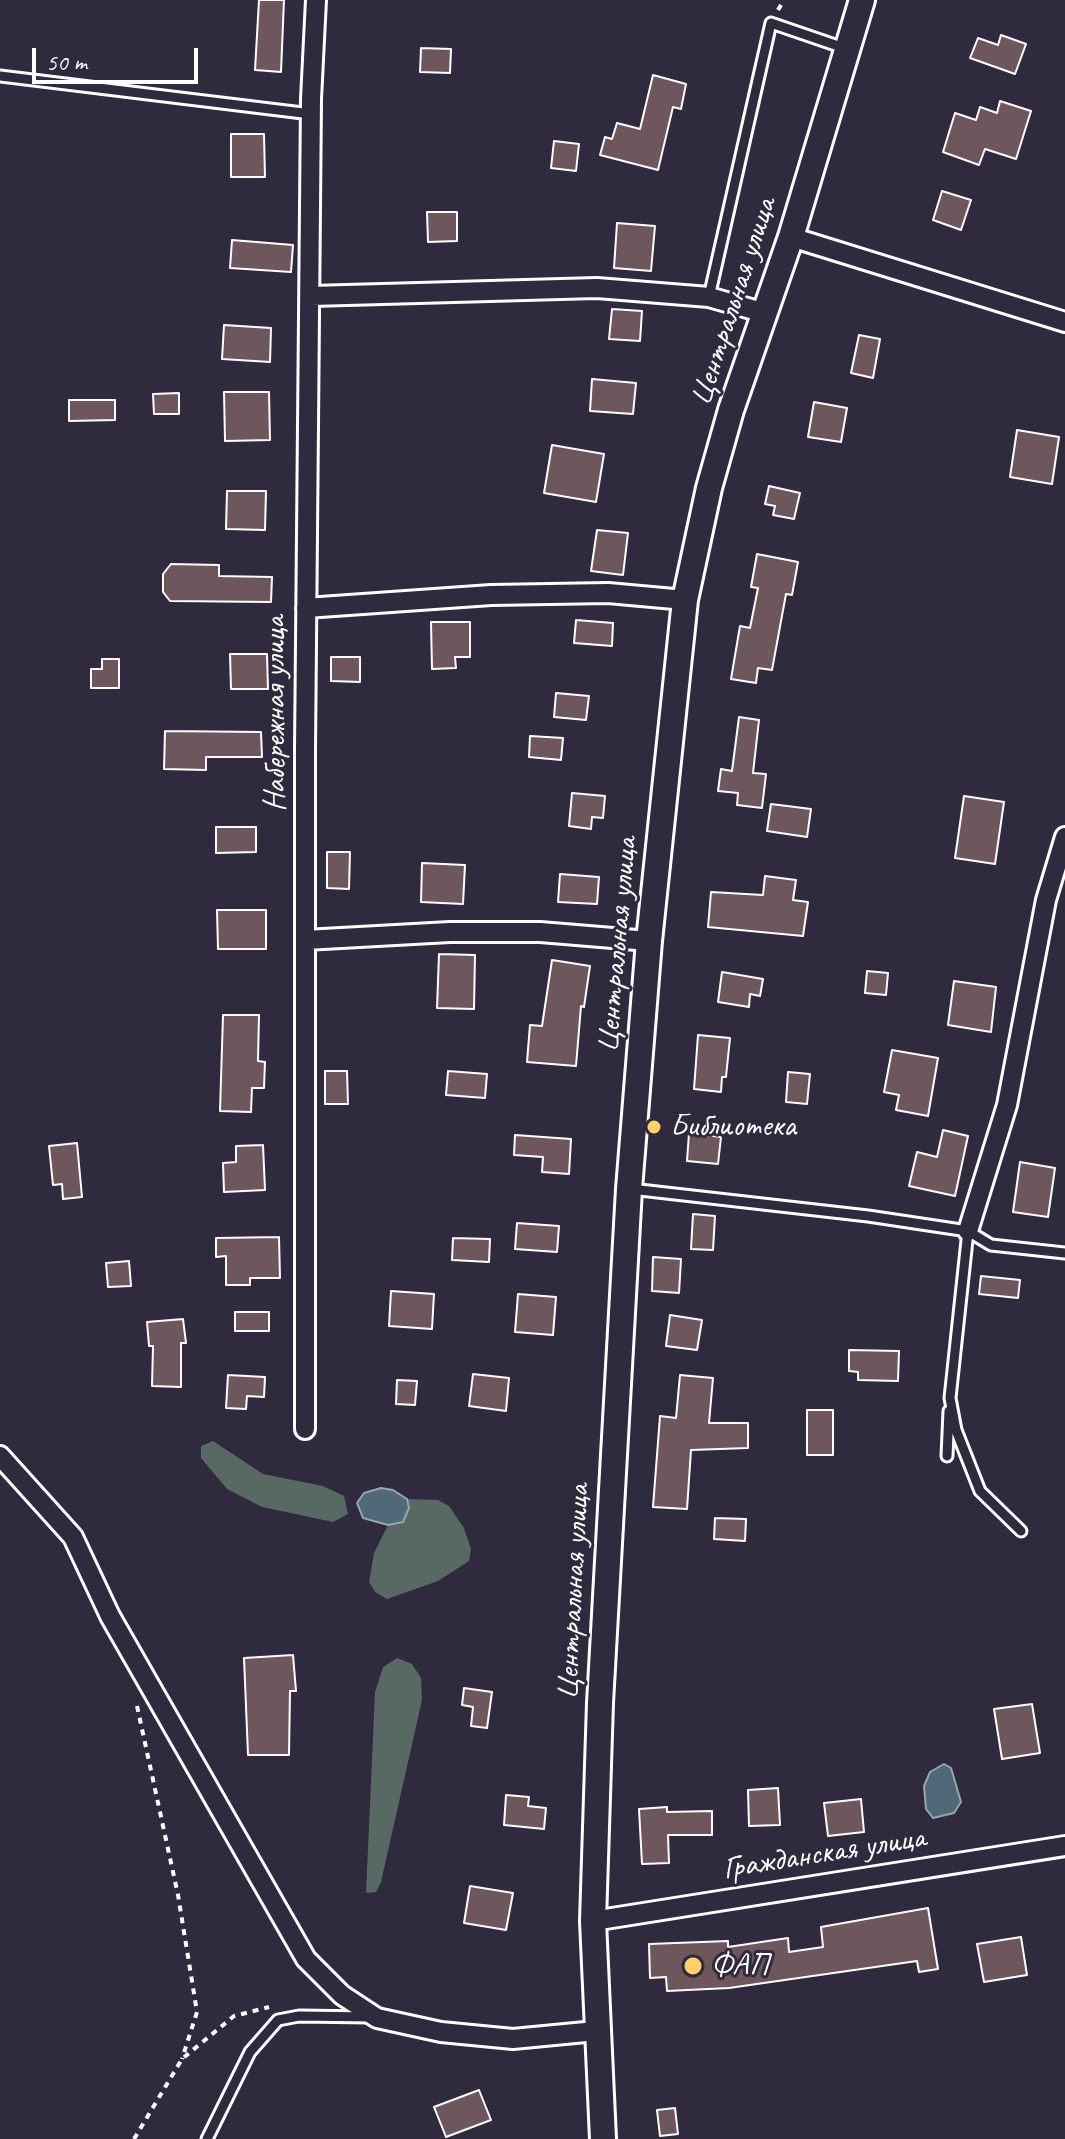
<!DOCTYPE html>
<html>
<head>
<meta charset="utf-8">
<style>
	body { margin:0 }
	#map { position:relative; width:1065px; height:2139px; overflow:hidden; background:#2f2a3d; font-family:Caveat,sans-serif }
	canvas { display:block }
	.scale { position:absolute; left:32px; top:48px; width:166px; height:36px; box-sizing:border-box; border:4px solid #fff; border-top:0; padding-left:10px; font-size:24px; line-height:28px; white-space:nowrap; color:#fff; -webkit-text-stroke:6px #2f2a3d; paint-order:stroke }
</style>
</head>
<body>
<div id="map">
<canvas width="1065" height="2139"></canvas>
<div class="scale">50 m</div>
</div>
<script>
const c = document.querySelector('canvas').getContext('2d');
c.lineJoin = 'round';
function fillPath(path, color) {
  c.fillStyle = color;
  c.fill(path, 'evenodd');
}
function toPath(rows) {
  const path = new Path2D();
  for (const r of rows) {
    path.moveTo(r[0], r[1]);
    for (let i = 2; i < r.length; i += 2) path.lineTo(r[i], r[i + 1]);
  }
  return path;
}
function trace(path, color, width, dash) {
  c.strokeStyle = color;
  c.lineWidth = width;
  c.lineCap = dash ? 'butt' : 'round';
  c.setLineDash(dash || []);
  c.stroke(path);
}
function label(font, color, halo, rows, align = 'center') {
  c.font = font + ' Caveat,sans-serif';
  c.lineWidth = 6;
  c.setLineDash([]);
  c.textBaseline = 'middle';
  c.strokeStyle = halo;
  c.fillStyle = color;
  for (const [text, x, y, turn = 0] of rows) {
    c.save();
    c.translate(x, y);
    c.rotate((+turn || 0) * Math.PI / 180);
    c.textAlign = isNaN(turn) ? turn : align;
    if (halo) c.strokeText(text, 0, 0);
    c.fillText(text, 0, 0);
    c.restore();
  }
}
fillPath(toPath([
	[213,1441,263,1474,323,1486,344,1496,348,1514,333,1522,262,1507,227,1489,201,1458,201,1446],
	[407,1499,438,1500,449,1506,464,1528,471,1549,469,1561,438,1581,387,1599,375,1592,369,1582,374,1553,388,1525,403,1522,409,1508],
	[397,1658,412,1664,421,1678,422,1700,381,1882,376,1892,366,1893,375,1692,383,1667]
]), '#576962');
const water = toPath([
	[381,1488,393,1490,407,1499,409,1508,403,1522,388,1525,363,1518,357,1503,364,1493,381,1488],
	[944,1764,951,1768,961,1802,954,1813,933,1818,926,1809,924,1786,930,1772,944,1764]
]);
fillPath(water, '#506978');
trace(water, '#96a5ae', 2);
const building = toPath([
	[259,0,284,0,281,72,255,70,259,0],
	[1001,35,1026,44,1015,74,970,58,978,38,998,45,1001,35],
	[421,48,451,49,450,73,420,72,421,48],
	[653,75,686,84,681,109,673,107,658,170,600,155,605,137,612,139,617,123,640,129,653,75],
	[1000,101,1031,111,1016,159,985,149,979,165,943,152,955,113,976,120,980,107,997,113,1000,101],
	[231,134,264,134,265,177,231,177,231,134],
	[554,141,579,144,576,171,551,168,554,141],
	[942,191,971,200,961,230,933,220,942,191],
	[427,212,457,212,457,241,428,242,427,212],
	[617,223,655,226,651,271,614,268,617,223],
	[232,240,293,245,291,272,230,268,232,240],
	[612,309,642,311,640,341,609,339,612,309],
	[224,325,271,328,270,362,222,359,224,325],
	[859,335,880,339,873,378,851,373,859,335],
	[592,379,636,383,633,414,590,411,592,379],
	[224,392,269,392,270,440,225,441,224,392],
	[179,393,179,414,154,414,153,394,179,393],
	[69,400,115,400,115,420,69,421,69,400],
	[814,402,847,408,841,442,808,437,814,402],
	[1017,430,1059,437,1052,484,1010,477,1017,430],
	[552,445,604,454,596,502,544,493,552,445],
	[769,486,800,493,794,519,773,515,775,506,765,504,769,486],
	[227,491,266,491,265,530,226,529,227,491],
	[597,530,628,533,623,575,591,571,597,530],
	[757,554,798,562,792,595,786,594,772,670,758,668,756,683,731,679,740,626,750,628,758,588,751,587,757,554],
	[171,564,219,565,219,576,272,577,271,602,170,601,163,592,163,574,171,564],
	[576,620,613,623,612,646,574,643,576,620],
	[431,622,470,622,470,657,455,657,456,668,432,669,431,622],
	[230,654,267,654,268,689,231,689,230,654],
	[331,657,360,657,360,682,331,681,331,657],
	[102,659,119,659,119,688,91,688,91,669,102,669,102,659],
	[556,693,589,696,586,720,554,717,556,693],
	[739,717,759,720,753,773,766,774,762,808,737,805,738,793,718,791,721,769,732,771,739,717],
	[165,731,261,732,262,757,206,757,206,770,164,769,165,731],
	[530,736,563,738,561,760,529,757,530,736],
	[572,793,605,796,603,818,592,817,591,829,569,826,572,793],
	[964,796,1004,802,995,864,955,858,964,796],
	[771,804,811,809,807,837,767,831,771,804],
	[216,827,256,827,256,852,216,853,216,827],
	[327,852,350,852,349,889,327,888,327,852],
	[422,863,465,865,463,904,421,902,422,863],
	[560,874,599,877,597,904,558,902,560,874],
	[765,876,796,880,793,900,808,902,803,936,708,927,711,892,763,895,765,876],
	[217,910,266,910,266,949,218,949,217,910],
	[439,954,475,955,474,1009,437,1008,439,954],
	[552,960,590,966,584,1007,581,1006,576,1066,527,1062,530,1025,542,1026,552,960],
	[867,971,888,973,886,995,865,993,867,971],
	[722,972,763,979,760,996,750,994,749,1007,718,1002,722,972],
	[954,981,996,987,991,1032,948,1025,954,981],
	[223,1015,259,1015,258,1061,265,1062,264,1088,252,1088,251,1112,220,1111,223,1015],
	[698,1035,730,1038,726,1077,722,1077,721,1092,694,1089,698,1035],
	[892,1050,938,1058,928,1116,896,1110,899,1095,884,1092,892,1050],
	[325,1071,347,1071,348,1104,325,1104,325,1071],
	[448,1071,487,1074,485,1098,446,1095,448,1071],
	[788,1072,810,1074,807,1104,786,1102,788,1072],
	[943,1130,968,1136,955,1196,909,1186,917,1152,937,1157,943,1130],
	[689,1133,721,1137,718,1164,687,1161,689,1133],
	[515,1135,571,1139,569,1174,542,1172,543,1157,514,1155,515,1135],
	[77,1143,82,1197,63,1199,62,1184,53,1185,49,1146,77,1143],
	[263,1145,265,1190,224,1192,223,1163,236,1162,236,1146,263,1145],
	[1020,1162,1055,1168,1048,1217,1013,1212,1020,1162],
	[693,1214,715,1216,713,1250,691,1249,693,1214],
	[517,1223,559,1226,557,1252,515,1249,517,1223],
	[279,1237,280,1278,250,1278,250,1285,226,1285,226,1256,216,1257,216,1238,279,1237],
	[453,1238,490,1239,489,1262,452,1260,453,1238],
	[653,1257,681,1259,679,1293,652,1291,653,1257],
	[129,1261,131,1286,108,1287,106,1263,129,1261],
	[981,1276,1020,1280,1018,1298,979,1294,981,1276],
	[391,1291,434,1294,432,1329,389,1326,391,1291],
	[518,1294,556,1297,553,1335,515,1332,518,1294],
	[235,1312,269,1312,269,1331,235,1331,235,1312],
	[670,1315,702,1320,697,1350,666,1346,670,1315],
	[183,1319,186,1343,181,1343,181,1387,152,1386,153,1346,149,1346,147,1322,183,1319],
	[849,1350,899,1351,898,1381,858,1380,858,1372,849,1371,849,1350],
	[473,1374,509,1378,506,1411,469,1406,473,1374],
	[228,1375,265,1377,264,1397,247,1396,246,1409,226,1408,228,1375],
	[680,1375,713,1378,709,1423,748,1423,748,1448,691,1450,687,1509,653,1507,660,1416,676,1418,680,1375],
	[397,1380,417,1381,415,1405,396,1404,397,1380],
	[807,1410,833,1410,833,1455,807,1455,807,1410],
	[715,1518,746,1519,745,1541,714,1539,715,1518],
	[293,1655,296,1691,290,1691,289,1755,248,1755,244,1658,293,1655],
	[464,1688,492,1692,487,1728,471,1726,473,1707,462,1705,464,1688],
	[1032,1704,1040,1753,1002,1759,994,1709,1032,1704],
	[778,1788,780,1825,749,1826,748,1790,778,1788],
	[506,1795,529,1797,528,1806,546,1808,544,1829,504,1825,506,1795],
	[861,1799,864,1832,828,1836,824,1803,861,1799],
	[667,1807,667,1812,712,1811,712,1835,668,1835,669,1863,642,1864,639,1809,667,1807],
	[470,1886,513,1893,506,1930,464,1923,470,1886],
	[928,1908,938,1969,919,1972,917,1961,729,1988,667,1991,666,1977,650,1978,649,1944,728,1941,728,1947,788,1938,789,1952,823,1947,821,1927,928,1908],
	[1021,1937,1027,1975,984,1982,977,1944,1021,1937],
	[479,2090,491,2120,446,2137,434,2107,479,2090],
	[675,2108,678,2134,660,2136,657,2110,675,2108]
]);
fillPath(building, '#6d575c');
trace(building, '#fff', 2);
const service = toPath([
	[0,76,311,114],
	[709,297,771,23,847,49],
	[631,1189,868,1216,968,1231,991,1245,1065,1253],
	[968,1231,950,1398,956,1430,980,1491,1021,1531],
	[947,1456,949,1411],
	[207,2139,250,2052,278,2020,299,2016,370,2017]
]);
const minor = toPath([
	[791,237,1065,322],
	[311,296,597,288,709,297,765,313],
	[306,608,491,595,608,593,685,600],
	[305,940,450,932,540,932,649,941],
	[968,1231,1007,1105,1046,900,1065,837],
	[305,1429,305,749,311,99,316,0],
	[0,1456,73,1537,110,1616,306,1959,342,1995,377,2018,441,2032,513,2039,596,2031],
	[593,1921,1065,1846]
]);
const secondary = toPath([
	[603,2139,593,1921,600,1703,629,1189,649,941,685,600,709,488,731,410,791,237,862,0]
]);
trace(service, '#fff', 15);
trace(minor, '#fff', 24);
trace(secondary, '#fff', 30);
trace(toPath([
	[778,10,784,0],
	[137,1706,178,1895,197,2012,182,2059],
	[134,2139,182,2059,234,2016,269,2007]
]), '#fff', 4, [6, 6]);
trace(service, '#2f2a3d', 9);
trace(minor, '#2f2a3d', 18);
trace(secondary, '#2f2a3d', 24);
for (const [x, y, r, color] of [
	[654,1127,8,"#ffd166"],
	[693,1966,10,"#ffd166"]
]) {
  const dot = new Path2D();
  dot.arc(x, y, r, 0, 2 * Math.PI);
  c.fillStyle = color;
  c.fill(dot);
  trace(dot, '#2f2a3d', 3);
}
label('32px', '#fff', '#2f2a3d', [
	["Центральная улица",734,302,-72],
	["Набережная улица",276,714,-90],
	["Центральная улица",618,945,-85],
	["Центральная улица",574,1592,-87],
	["Гражданская улица",824,1854,-9]
]);
label('32px', '#fff', '#2f2a3d', [
	["Библиотека",670,1127],
	["ФАП",711,1966]
], 'left');
</script>
</body>
</html>
